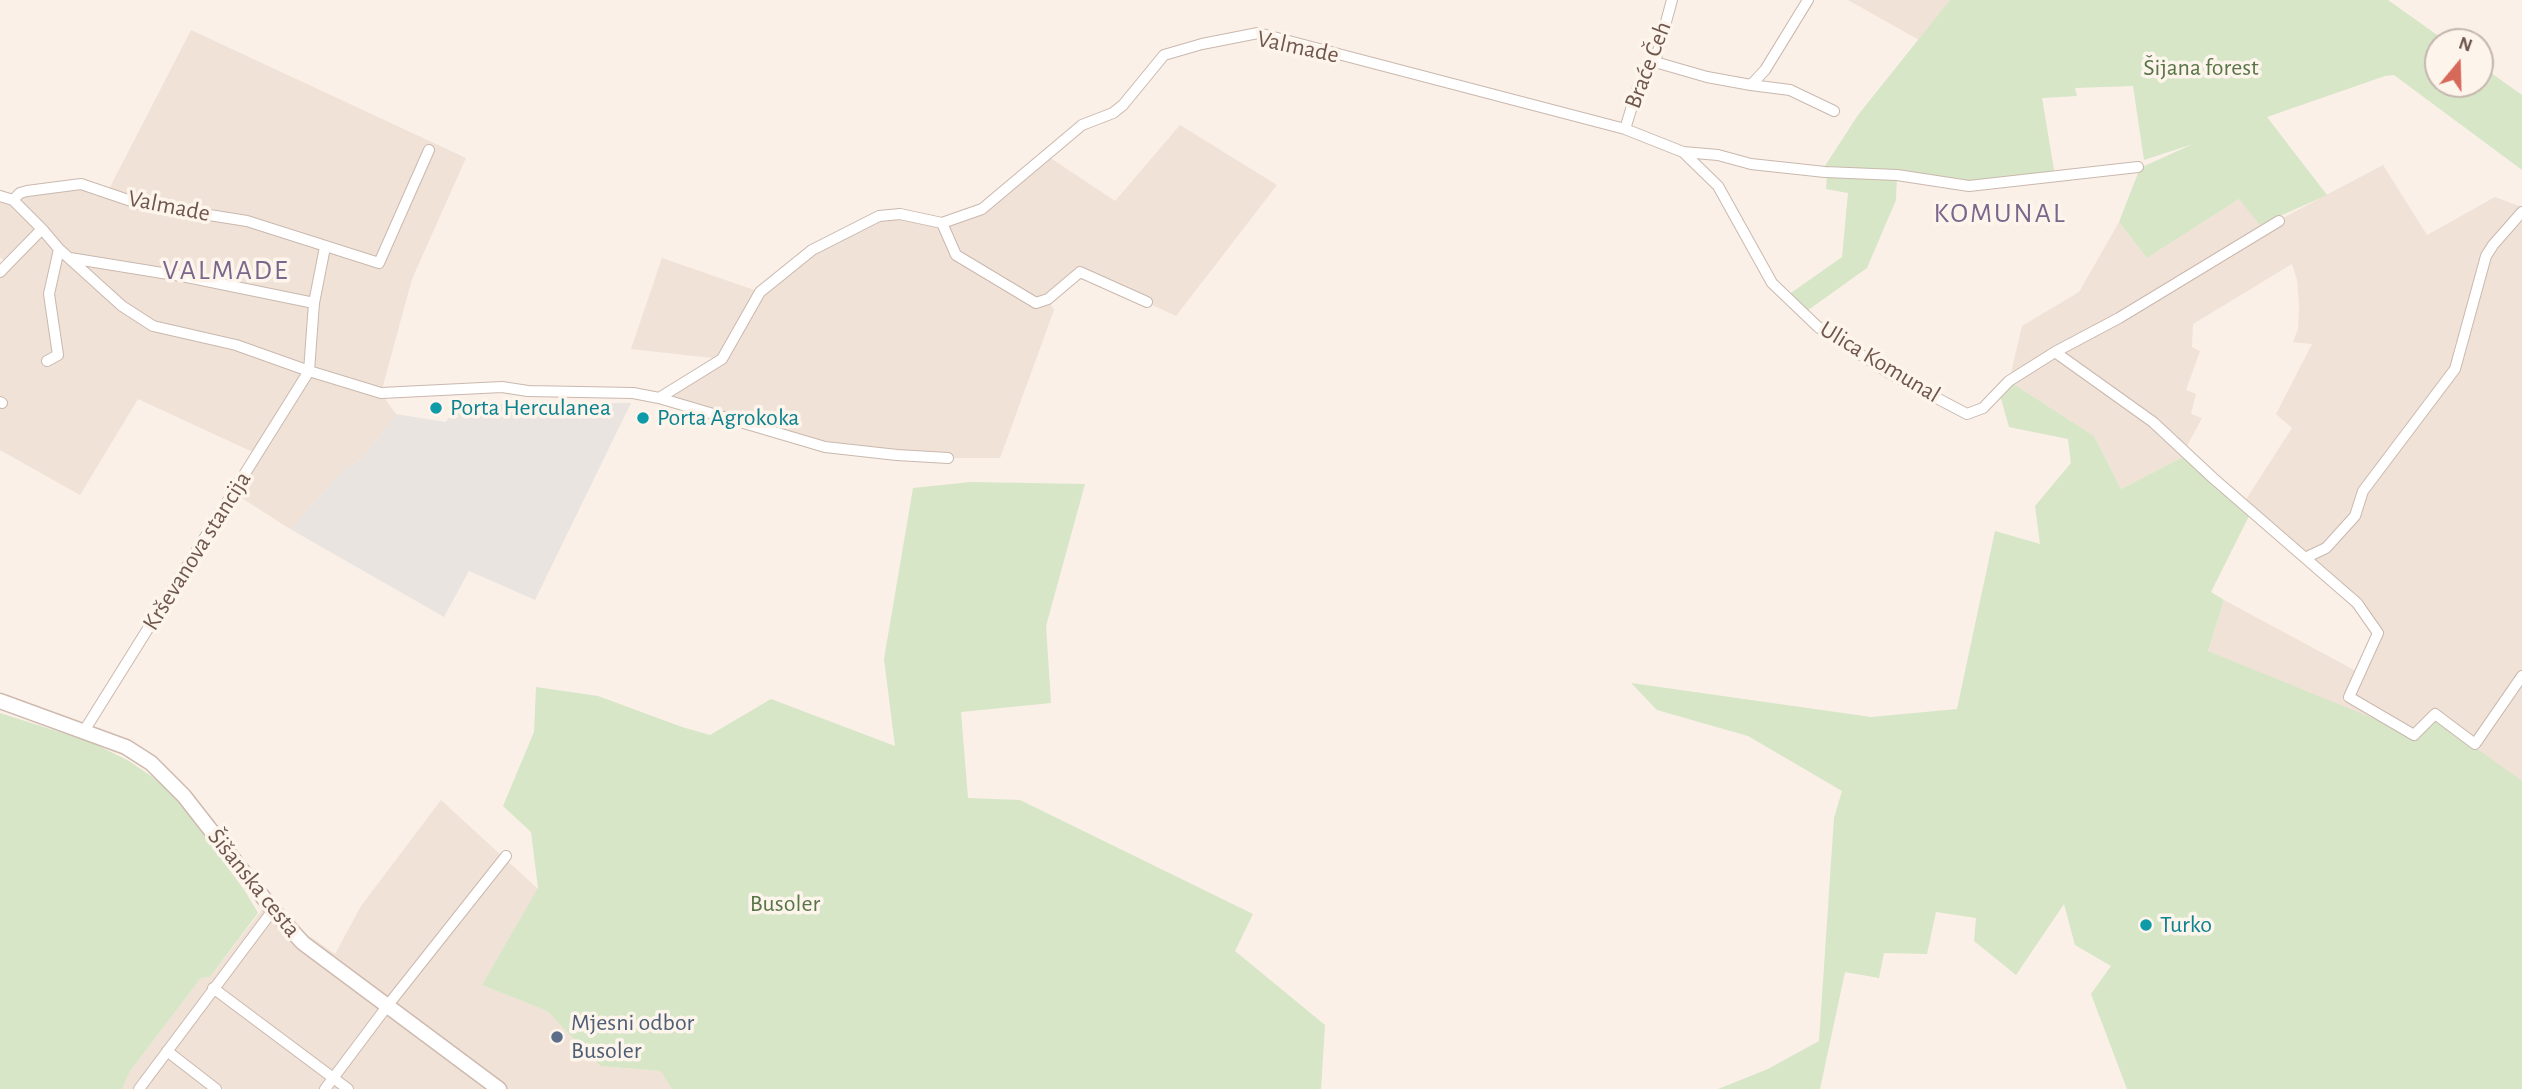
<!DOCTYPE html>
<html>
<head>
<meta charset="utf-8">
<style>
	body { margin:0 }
	#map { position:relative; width:2522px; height:1089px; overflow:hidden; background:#faf0e7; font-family:"Alegreya Sans",sans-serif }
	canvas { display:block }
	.north { position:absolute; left:2424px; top:28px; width:70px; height:70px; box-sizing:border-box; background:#fdf5ec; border:2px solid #c5b6ad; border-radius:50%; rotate:19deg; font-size:19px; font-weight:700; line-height:28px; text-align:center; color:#70574e }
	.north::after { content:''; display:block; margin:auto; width:24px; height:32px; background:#d6695a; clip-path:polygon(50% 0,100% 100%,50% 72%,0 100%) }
</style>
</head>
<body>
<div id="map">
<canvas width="2522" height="1089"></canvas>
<div class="north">N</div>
</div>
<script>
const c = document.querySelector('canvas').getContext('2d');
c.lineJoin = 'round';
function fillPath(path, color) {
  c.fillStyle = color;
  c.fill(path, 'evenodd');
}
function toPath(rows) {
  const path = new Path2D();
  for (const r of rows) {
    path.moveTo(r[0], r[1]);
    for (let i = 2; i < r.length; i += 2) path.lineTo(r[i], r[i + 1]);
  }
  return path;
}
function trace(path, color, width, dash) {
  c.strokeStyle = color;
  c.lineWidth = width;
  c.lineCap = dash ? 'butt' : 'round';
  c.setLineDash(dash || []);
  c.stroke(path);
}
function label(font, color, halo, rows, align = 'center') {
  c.font = font + ' "Alegreya Sans",sans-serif';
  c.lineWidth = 7;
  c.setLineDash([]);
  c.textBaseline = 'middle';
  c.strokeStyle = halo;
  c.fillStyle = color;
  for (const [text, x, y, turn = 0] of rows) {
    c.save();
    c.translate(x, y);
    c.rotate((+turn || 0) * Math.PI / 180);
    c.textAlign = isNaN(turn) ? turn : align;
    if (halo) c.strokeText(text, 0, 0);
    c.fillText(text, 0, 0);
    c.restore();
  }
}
fillPath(toPath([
	[1848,0,1950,0,1919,40],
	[191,30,466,158,412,279,381,393,396,414,363,457,343,470,290,529,234,493,257,454,138,399,80,495,0,450,0,274,8,264,0,257,0,196,81,184,107,193],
	[1180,125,1277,185,1176,316,1081,272,1048,300,1054,310,1000,458,952,458,825,447,659,398,721,359,631,349,662,258,760,292,812,250,879,216,942,223,982,209,1046,155,1115,201],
	[2383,165,2427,235,2495,197,2522,207,2522,782,2208,651,2224,600,2356,671,2373,633,2360,615,2323,578,2243,504,2292,428,2276,414,2312,344,2293,342,2298,329,2299,306,2297,280,2292,264,2193,324,2192,347,2200,351,2186,390,2196,394,2191,414,2202,418,2187,446,2189,454,2121,489,2094,436,2009,381,2022,326,2079,292,2119,222,2147,258,2239,199,2261,225,2279,220],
	[441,800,538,889,482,985,547,1011,600,1066,662,1071,672,1089,122,1089,130,1071,201,978,210,977,271,898,305,933,335,954,361,906]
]), '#f0e2d6');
fillPath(toPath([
	[631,403,535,600,469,571,444,617,290,529,343,470,363,457,396,414,446,422,457,404]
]), '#eae4e0');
fillPath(toPath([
	[1950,0,2388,0,2447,42,2438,42,2438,84,2480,84,2480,65,2522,95,2522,170,2394,75,2385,76,2267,117,2327,195,2260,225,2239,199,2147,258,2119,222,2140,168,2193,144,2144,160,2133,86,2075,88,2077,96,2042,98,2055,176,1969,186,1897,175,1896,200,1867,268,1804,313,1788,295,1842,257,1848,193,1826,189,1827,177,1823,169,1858,115],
	[2009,381,2094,436,2121,489,2189,454,2251,512,2211,592,2224,600,2208,651,2414,735,2437,720,2522,781,2522,1089,2127,1089,2091,994,2111,966,2075,945,2064,904,2016,975,1974,941,1976,918,1936,912,1927,954,1884,953,1879,978,1845,972,1820,1089,1718,1089,1768,1069,1819,1041,1834,818,1842,791,1748,736,1657,710,1631,683,1871,717,1957,709,1995,531,2040,544,2035,506,2071,463,2068,439,2009,427,2000,395],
	[971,482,1085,484,1046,626,1051,703,961,712,968,798,1020,800,1253,914,1235,951,1325,1025,1321,1089,672,1089,661,1071,600,1066,547,1011,482,985,538,888,531,832,503,806,534,732,536,687,598,696,682,727,710,735,771,699,895,746,884,659,913,488],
	[0,713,91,742,129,761,170,789,245,891,258,913,210,977,201,978,130,1071,122,1089,0,1089]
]), '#d6e6c7');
const street = toPath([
	[1655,62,1707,77,1751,85,1765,70,1808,0],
	[1751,85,1790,90,1834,111],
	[1625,129,1637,90,1655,62,1672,0],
	[1683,152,1718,155,1751,164,1825,172,1897,175,1969,186,2138,167],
	[0,196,13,200,42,229,59,249,122,306,153,326,236,345,309,371,381,393,502,387,528,391,633,393,659,398,722,359,760,292,812,250,879,216,900,214,942,223,982,209,1082,125,1113,113,1123,105,1164,55,1202,44,1258,33,1625,129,1683,152,1718,186,1772,283,1818,327,1889,373,1967,414,1983,408,2009,381,2055,352,2153,422,2213,478,2357,603,2378,633,2349,697,2414,735,2435,714,2475,744,2522,676],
	[13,200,20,193,27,191,81,184,140,204,247,221,379,263,429,150],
	[942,223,956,255,1036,303,1048,299,1080,272,1147,302],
	[70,258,187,277,314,303],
	[0,272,42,229],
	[2055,352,2119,318,2279,221],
	[47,361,58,355,49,294,59,249],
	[659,398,825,447,897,455,948,458],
	[0,402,2,403],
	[2307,557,2326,548,2355,516,2363,491,2455,369,2486,256,2493,245,2522,212],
	[84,731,309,371,314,303,325,247],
	[213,988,348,1089],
	[167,1051,216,1089],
	[139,1089,273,910],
	[325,1089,388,1005,506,856]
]);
const secondary = toPath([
	[0,701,126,747,151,763,184,796,273,910,303,943,499,1089]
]);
trace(street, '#cab8ae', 12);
trace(secondary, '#cfbaaf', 17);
trace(street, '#fff', 10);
trace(secondary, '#fff', 14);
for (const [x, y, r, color] of [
	[436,408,7,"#0f9aa8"],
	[643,418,7,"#0f9aa8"],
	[2146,925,7,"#0f9aa8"],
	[557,1037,7,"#5c6f8a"]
]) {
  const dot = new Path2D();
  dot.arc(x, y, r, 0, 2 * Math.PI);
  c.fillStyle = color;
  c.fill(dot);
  trace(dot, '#fdf5ec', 2.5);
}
label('24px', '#70574e', '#fdf5ec', [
	["Valmade",1298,47,12],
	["Braće Čeh",1648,65,-69],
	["Valmade",169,206,11],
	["Ulica Komunal",1880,362,31],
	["Krševanova stancija",197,551,-58],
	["Šišanska cesta",254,883,51]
]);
label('24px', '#597548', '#fdf5ec', [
	["Šijana forest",2201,68],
	["Busoler",785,904]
]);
label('24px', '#0d838f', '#fdf5ec', [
	["Porta Herculanea",450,408],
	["Porta Agrokoka",657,418],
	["Turko",2160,925]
], 'left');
label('24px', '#4e5e75', '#fdf5ec', [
	["Mjesni odbor",571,1023],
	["Busoler",571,1051]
], 'left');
c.letterSpacing = '2px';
label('28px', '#7b668c', '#fdf5ec', [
	["KOMUNAL",2000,214],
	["VALMADE",226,271]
]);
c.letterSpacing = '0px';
</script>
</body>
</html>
